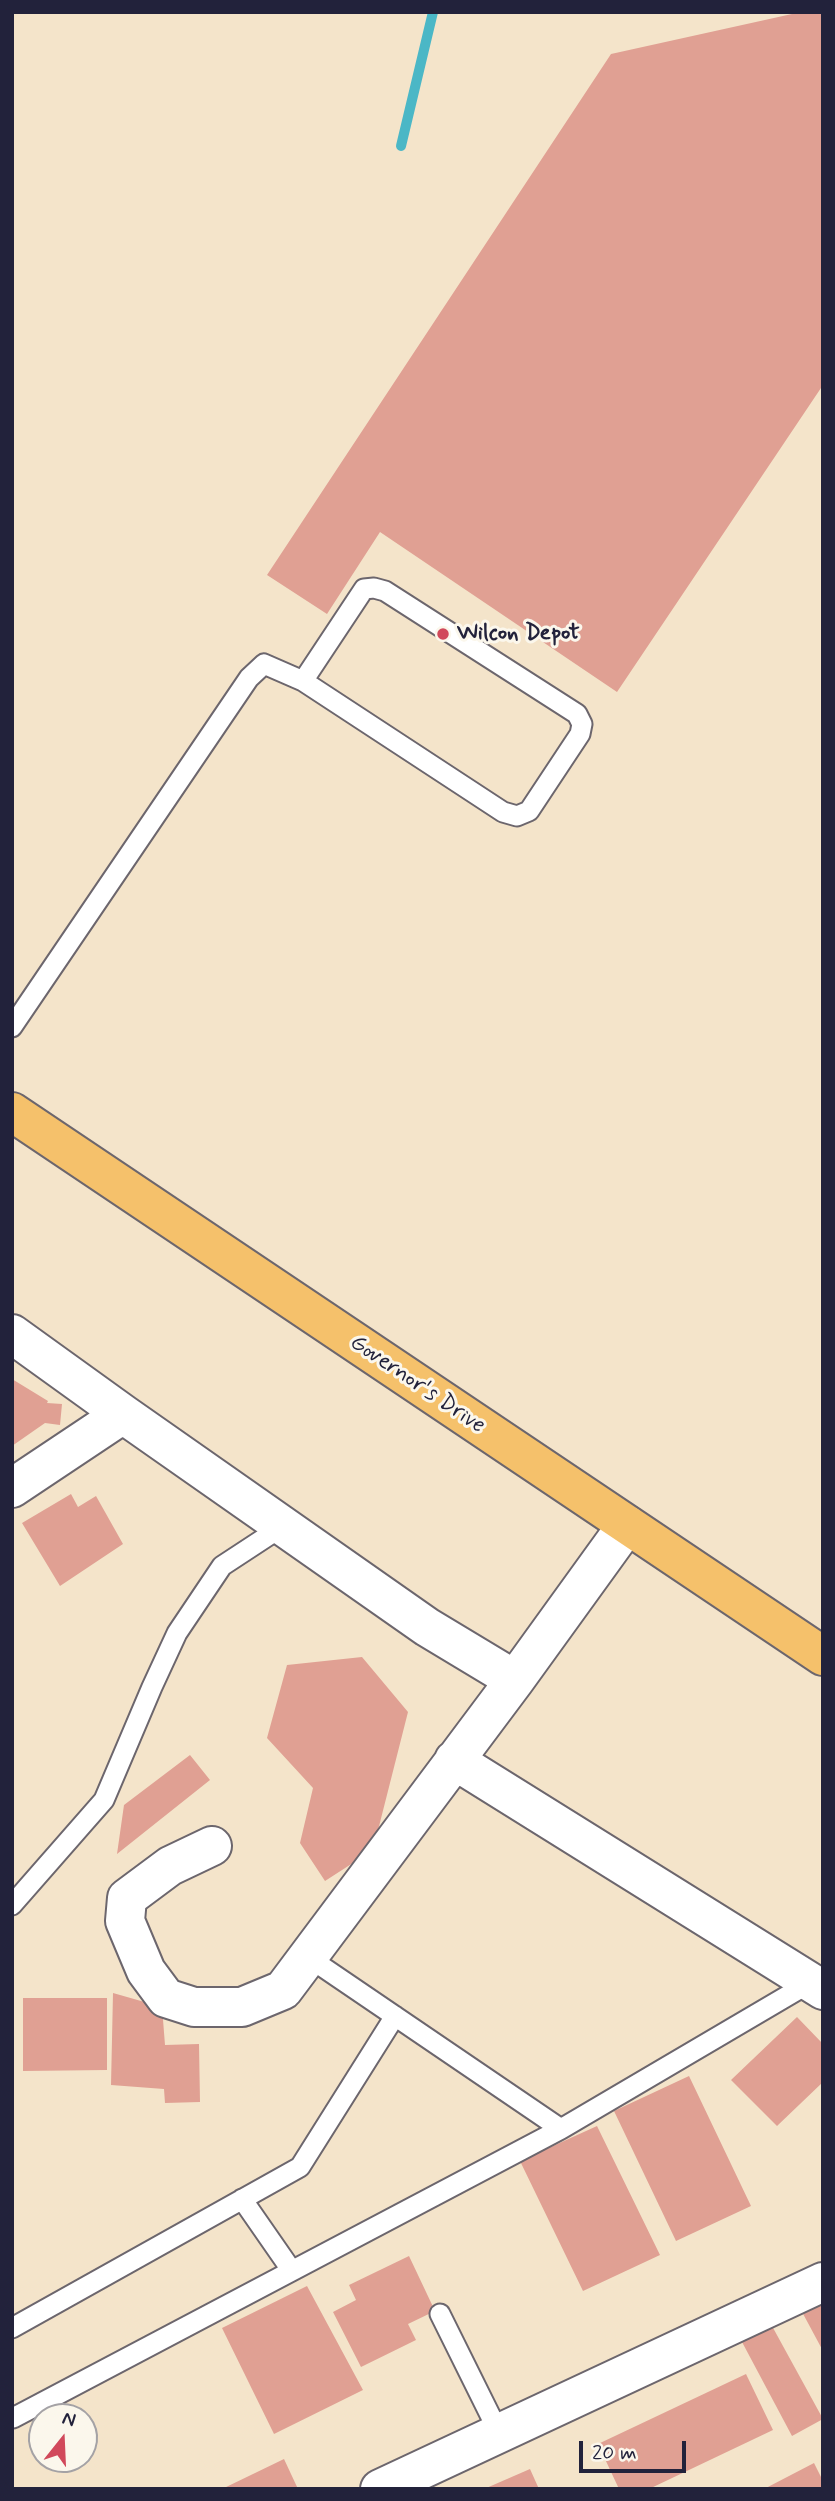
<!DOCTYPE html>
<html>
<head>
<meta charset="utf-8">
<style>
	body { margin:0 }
	#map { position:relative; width:835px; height:2501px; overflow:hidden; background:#f4e4ca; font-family:Mynerve,sans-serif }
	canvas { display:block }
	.frame { position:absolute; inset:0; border:14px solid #22223b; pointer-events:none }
	.north { position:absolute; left:28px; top:2403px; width:70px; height:70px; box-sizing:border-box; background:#fbf7ec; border:2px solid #a4a2a5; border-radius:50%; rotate:18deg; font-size:19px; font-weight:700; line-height:28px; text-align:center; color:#22223b }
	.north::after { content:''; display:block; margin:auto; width:24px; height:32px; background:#d1495b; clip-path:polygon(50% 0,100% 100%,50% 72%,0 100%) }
	.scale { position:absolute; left:579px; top:2441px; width:107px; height:32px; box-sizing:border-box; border:4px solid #22223b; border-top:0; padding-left:9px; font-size:21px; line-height:24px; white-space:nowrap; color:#22223b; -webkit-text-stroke:5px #fbf7ec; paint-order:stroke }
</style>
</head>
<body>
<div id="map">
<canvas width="835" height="2501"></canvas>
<div class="frame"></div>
<div class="north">N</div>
<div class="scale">20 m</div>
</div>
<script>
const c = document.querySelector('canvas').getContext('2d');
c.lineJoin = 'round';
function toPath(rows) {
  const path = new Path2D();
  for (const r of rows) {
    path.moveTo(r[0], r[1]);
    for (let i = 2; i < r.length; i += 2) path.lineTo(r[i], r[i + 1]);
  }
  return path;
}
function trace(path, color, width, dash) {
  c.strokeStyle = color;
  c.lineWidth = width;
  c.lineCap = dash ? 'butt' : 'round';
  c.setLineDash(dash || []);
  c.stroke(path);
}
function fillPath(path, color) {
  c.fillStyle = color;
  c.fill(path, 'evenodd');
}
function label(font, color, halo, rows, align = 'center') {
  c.font = font + ' Mynerve,sans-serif';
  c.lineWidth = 6;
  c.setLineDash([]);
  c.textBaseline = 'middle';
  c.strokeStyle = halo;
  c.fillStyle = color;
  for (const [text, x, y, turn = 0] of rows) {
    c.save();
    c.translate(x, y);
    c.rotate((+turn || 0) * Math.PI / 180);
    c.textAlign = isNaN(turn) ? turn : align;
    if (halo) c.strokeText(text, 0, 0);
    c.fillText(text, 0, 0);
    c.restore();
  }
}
trace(toPath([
	[401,146,433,12]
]), '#4bb7c6', 10);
fillPath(toPath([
	[801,12,823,12,823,385,617,692,380,532,327,614,267,575,611,54],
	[12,1379,48,1401,47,1403,62,1404,60,1425,45,1423,12,1446],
	[71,1494,78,1507,96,1496,123,1544,60,1586,22,1523],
	[362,1657,408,1712,373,1850,325,1881,300,1843,313,1788,267,1738,287,1665],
	[190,1755,210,1780,117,1854,124,1805],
	[113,1993,162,2007,165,2045,199,2044,200,2102,165,2103,164,2089,111,2085],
	[23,1998,107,1998,107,2070,23,2071],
	[797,2017,823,2044,823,2082,777,2126,731,2080],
	[689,2076,751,2206,676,2241,614,2111],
	[597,2126,660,2255,583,2291,520,2161],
	[409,2256,435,2311,408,2324,416,2340,361,2367,333,2312,356,2300,349,2285],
	[307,2286,363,2390,274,2434,222,2328],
	[823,2300,823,2351,801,2310],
	[772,2326,823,2419,792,2436,742,2342],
	[746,2374,773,2430,649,2489,619,2489,598,2444],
	[284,2459,298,2489,222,2489],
	[814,2463,823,2481,823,2489,764,2489],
	[530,2469,539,2489,484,2489]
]), '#e0a093');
const lane = toPath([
	[12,1027,249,678,264,664,303,681,503,812,517,816,529,811,580,734,582,724,577,714,385,591,374,588,364,589,303,681],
	[12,1905,104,1800,152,1687,177,1633,222,1566,283,1526],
	[561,2129,811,1982],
	[242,2199,292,2271],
	[440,2314,499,2433],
	[12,2328,300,2167,395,2016],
	[12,2416,13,2418,561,2129,308,1957]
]);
const street = toPath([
	[12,1334,123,1414,427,1627,515,1680],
	[12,1488,123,1414],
	[454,1760,823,1990],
	[212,1846,170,1866,127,1898,125,1921,146,1971,166,1998,194,2007,242,2007,283,1990,515,1680,627,1525],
	[380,2489,823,2282]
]);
const primary = toPath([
	[12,1112,823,1656]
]);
trace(lane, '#6c666d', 23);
trace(street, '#6c666d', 42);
trace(primary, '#6c666d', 42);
trace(lane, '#fff', 19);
trace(street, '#fff', 38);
trace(primary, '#f5c16b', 38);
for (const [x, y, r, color] of [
	[443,634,7,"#d1495b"]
]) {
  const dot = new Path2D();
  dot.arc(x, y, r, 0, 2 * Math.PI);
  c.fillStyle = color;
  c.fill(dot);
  trace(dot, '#fbf7ec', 2.5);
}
label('bold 23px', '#22223b', '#fbf7ec', [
	["Wilcon Depot",457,634]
], 'left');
label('23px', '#22223b', '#fbf7ec', [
	["Governor's Drive",417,1385,34]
]);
</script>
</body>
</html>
